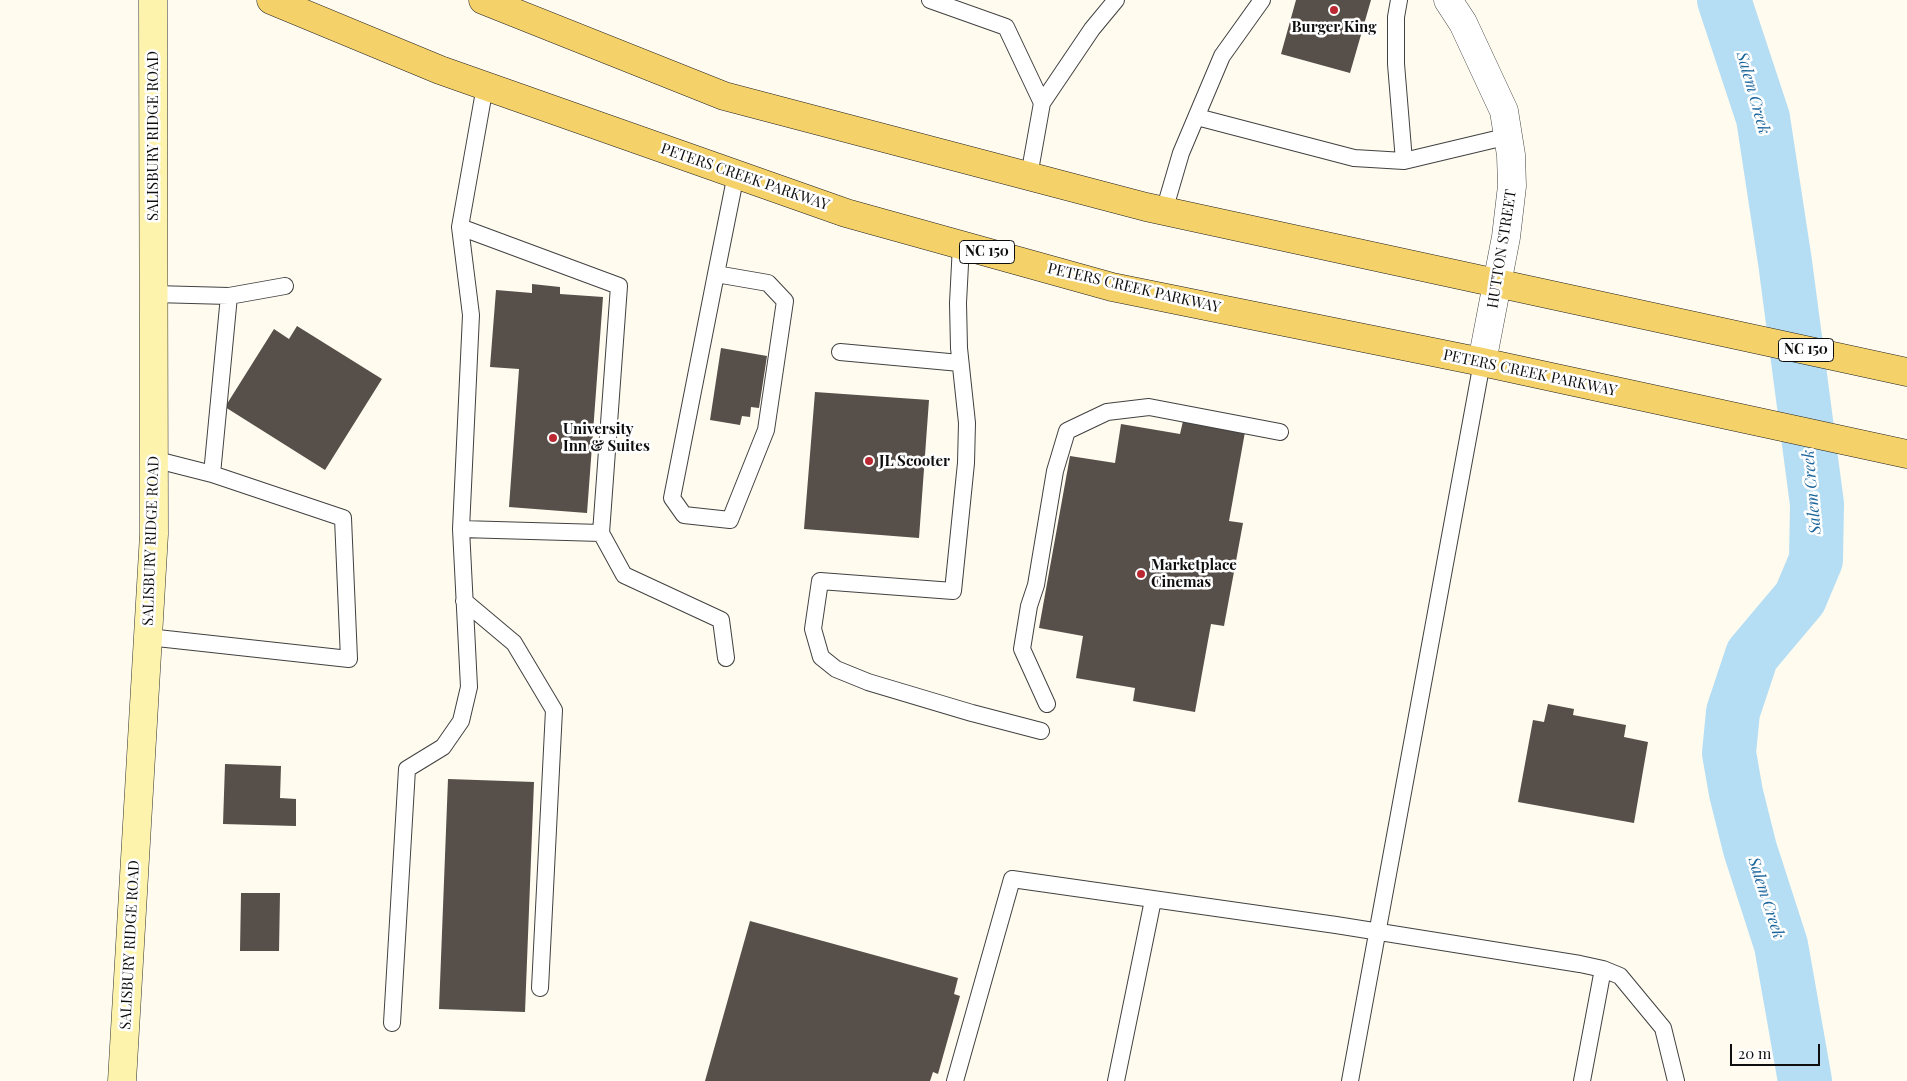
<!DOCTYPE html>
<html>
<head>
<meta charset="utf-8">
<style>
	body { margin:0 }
	#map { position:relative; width:1907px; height:1081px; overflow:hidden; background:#fffbef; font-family:"Playfair Display",serif }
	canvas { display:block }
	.scale { position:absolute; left:1730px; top:1044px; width:90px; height:22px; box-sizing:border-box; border:2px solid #0e0e0e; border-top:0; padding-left:6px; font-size:15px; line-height:18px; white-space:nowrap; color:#0e0e0e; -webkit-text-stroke:4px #fff; paint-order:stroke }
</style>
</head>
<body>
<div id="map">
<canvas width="1907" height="1081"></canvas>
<div class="scale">20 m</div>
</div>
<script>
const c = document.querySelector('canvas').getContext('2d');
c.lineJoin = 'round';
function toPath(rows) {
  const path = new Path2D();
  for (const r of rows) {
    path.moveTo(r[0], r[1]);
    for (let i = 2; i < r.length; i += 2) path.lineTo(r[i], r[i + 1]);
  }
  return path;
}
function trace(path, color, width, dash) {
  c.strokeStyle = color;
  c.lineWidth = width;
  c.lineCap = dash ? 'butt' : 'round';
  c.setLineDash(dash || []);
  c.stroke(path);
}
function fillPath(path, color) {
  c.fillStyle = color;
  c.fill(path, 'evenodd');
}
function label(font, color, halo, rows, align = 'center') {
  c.font = font + ' "Playfair Display",serif';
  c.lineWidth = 5;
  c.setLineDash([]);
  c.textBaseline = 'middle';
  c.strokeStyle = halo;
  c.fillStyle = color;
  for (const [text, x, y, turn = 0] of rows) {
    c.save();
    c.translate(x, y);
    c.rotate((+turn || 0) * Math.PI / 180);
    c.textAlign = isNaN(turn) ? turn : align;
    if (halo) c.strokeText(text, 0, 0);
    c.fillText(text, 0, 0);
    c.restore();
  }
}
trace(toPath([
	[1724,0,1763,118,1785,262,1817,504,1816,560,1800,598,1752,655,1733,712,1729,753,1736,793,1750,849,1781,945,1805,1081]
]), '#b5def4', 54);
fillPath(toPath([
	[1296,0,1371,0,1350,73,1281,54],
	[532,284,560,287,560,294,603,297,587,513,509,507,519,369,490,367,496,290,532,293],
	[297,326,382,379,325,470,225,407,274,329,289,339],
	[721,348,767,356,759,408,751,407,750,417,742,416,740,425,710,420],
	[815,392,929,400,919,538,804,529],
	[1183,421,1245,432,1229,521,1243,523,1224,626,1211,624,1195,712,1133,701,1135,688,1076,678,1083,636,1039,628,1070,456,1115,463,1121,424,1180,434],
	[1548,704,1574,709,1573,715,1626,725,1624,737,1648,742,1634,823,1518,802,1533,720,1544,722],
	[225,764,281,766,280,798,296,799,296,826,223,824],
	[448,779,534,782,525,1012,439,1009],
	[241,893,280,893,279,951,240,951],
	[750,921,958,978,954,994,960,996,938,1074,933,1072,930,1081,705,1081]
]), '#564f4a');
const lane = toPath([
	[930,0,1006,27,1042,103],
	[1399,0,1396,17,1396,64,1404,161],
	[485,86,460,227,471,315,461,529,601,533],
	[1197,117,1354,158,1404,161,1509,136],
	[1029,176,1042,103,1092,29,1116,0],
	[1164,211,1181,153,1222,56,1262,0],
	[460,227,619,286,601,533,624,575,721,620,726,658],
	[961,245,958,303,959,348,967,423,966,463,953,591,820,581,813,629,821,657,836,669,868,682,972,713,1041,731],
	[716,274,768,283,785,301,766,430,730,520,684,515,672,498,716,274,736,174],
	[154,294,229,296,285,286],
	[840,352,960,363],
	[212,474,229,296],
	[464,601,514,643,554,710,540,988],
	[148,637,349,659,343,518,212,474,153,459],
	[1047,704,1022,649,1029,606,1036,585,1055,471,1067,431,1107,412,1149,407,1280,432],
	[392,1023,407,769,443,747,461,721,469,687,461,529],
	[955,1081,1012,879,1336,925,1580,964,1603,969,1620,976,1663,1028,1676,1081],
	[1116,1081,1153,900],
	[1350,1081,1482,362],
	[1582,1081,1603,969]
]);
const street = toPath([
	[1448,0,1463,23,1504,111,1511,155,1512,186,1506,237,1482,362]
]);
const secondary = toPath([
	[122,1081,154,534,153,0]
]);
const primary = toPath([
	[271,0,440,70,846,213,1112,287,1482,362,1907,454],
	[483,0,724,96,1146,207,1907,372]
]);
trace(lane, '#414141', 18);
trace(street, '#414141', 29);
trace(secondary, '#303030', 29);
trace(primary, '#1f1f1f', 29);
trace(lane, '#fff', 16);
trace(street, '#fff', 28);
trace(secondary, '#fdf3ac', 28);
trace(primary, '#f5d169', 28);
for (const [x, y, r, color] of [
	[1334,10,5,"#ba2932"],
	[553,438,5,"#ba2932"],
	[869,461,5,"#ba2932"],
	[1141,574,5,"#ba2932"]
]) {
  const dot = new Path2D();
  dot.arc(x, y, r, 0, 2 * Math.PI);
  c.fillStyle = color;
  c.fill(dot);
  trace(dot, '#fff', 2);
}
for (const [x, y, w] of [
	[987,252,55],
	[1806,350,55]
]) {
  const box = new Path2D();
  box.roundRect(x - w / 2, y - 11.5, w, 23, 4);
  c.fillStyle = '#fff';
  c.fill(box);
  trace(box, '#0e0e0e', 1);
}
label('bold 14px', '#0e0e0e', null, [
	["NC 150",987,252],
	["NC 150",1806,350]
]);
label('bold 15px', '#0e0e0e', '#fff', [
	["Burger King",1334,27,"center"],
	["University",563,429],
	["Inn & Suites",563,446],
	["JL Scooter",879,461],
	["Marketplace",1151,565],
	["Cinemas",1151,582]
], 'left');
label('15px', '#0e0e0e', '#fff', [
	["SALISBURY RIDGE ROAD",153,136,-90],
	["PETERS CREEK PARKWAY",745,177,19],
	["HUTTON STREET",1502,249,-81],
	["PETERS CREEK PARKWAY",1134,288,13],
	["PETERS CREEK PARKWAY",1530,373,12],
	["SALISBURY RIDGE ROAD",151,541,-88],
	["SALISBURY RIDGE ROAD",130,945,-87]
]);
label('italic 16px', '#1a659c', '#fff', [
	["Salem Creek",1753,93,74],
	["Salem Creek",1812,492,-95],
	["Salem Creek",1766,898,72]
]);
</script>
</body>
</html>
